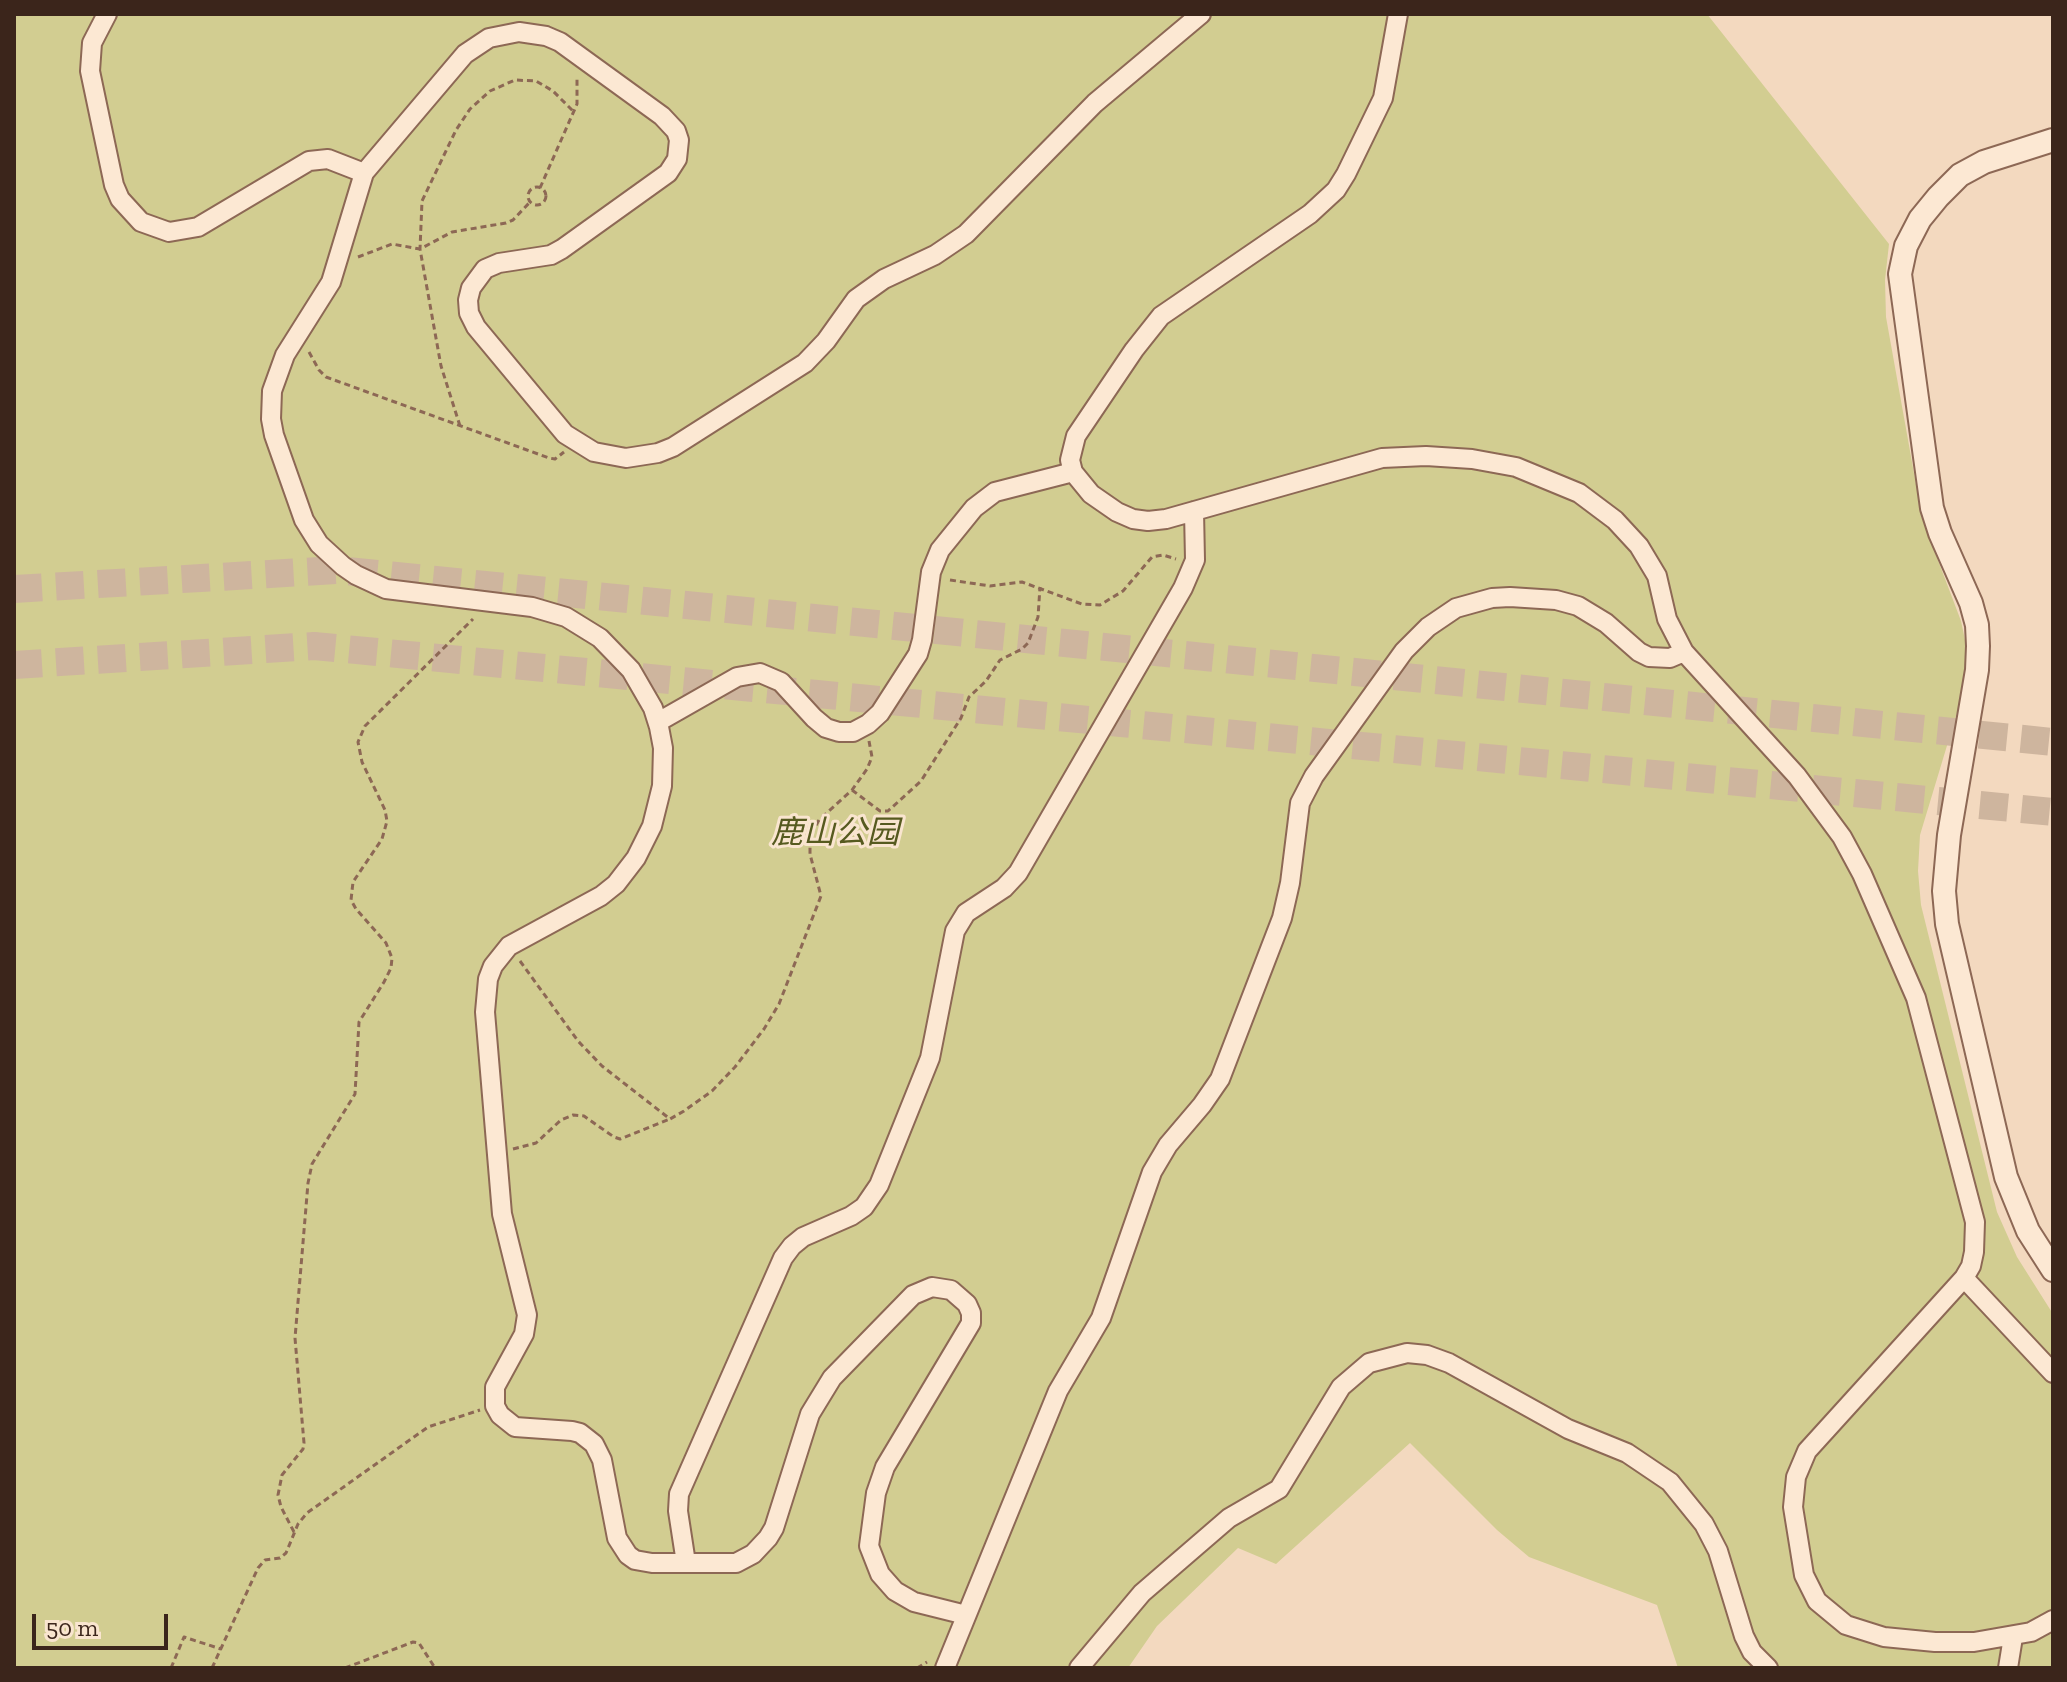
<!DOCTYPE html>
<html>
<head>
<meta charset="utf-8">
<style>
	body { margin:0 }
	#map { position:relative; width:2067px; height:1682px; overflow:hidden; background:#f3d9bf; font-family:"Zilla Slab",serif }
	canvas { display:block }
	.frame { position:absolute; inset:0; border:16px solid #3b251b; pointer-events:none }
	.scale { position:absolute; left:32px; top:1614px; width:136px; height:36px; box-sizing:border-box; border:4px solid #3b251b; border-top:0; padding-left:10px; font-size:24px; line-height:28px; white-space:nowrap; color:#3b251b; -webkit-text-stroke:6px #f9e5cf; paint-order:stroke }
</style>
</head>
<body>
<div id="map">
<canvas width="2067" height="1682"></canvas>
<div class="frame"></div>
<div class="scale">50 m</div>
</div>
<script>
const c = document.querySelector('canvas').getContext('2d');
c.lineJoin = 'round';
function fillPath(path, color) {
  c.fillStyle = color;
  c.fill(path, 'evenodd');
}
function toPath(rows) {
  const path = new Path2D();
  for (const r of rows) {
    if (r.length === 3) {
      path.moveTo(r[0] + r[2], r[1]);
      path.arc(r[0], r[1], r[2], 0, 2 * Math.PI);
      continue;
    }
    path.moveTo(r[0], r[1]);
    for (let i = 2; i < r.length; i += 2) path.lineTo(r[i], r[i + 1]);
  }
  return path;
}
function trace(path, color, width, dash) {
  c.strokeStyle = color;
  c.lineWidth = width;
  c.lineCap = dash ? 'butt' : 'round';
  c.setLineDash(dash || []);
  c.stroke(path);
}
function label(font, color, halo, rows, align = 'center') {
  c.font = font + ' "Zilla Slab","Noto Sans SC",serif';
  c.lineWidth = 6;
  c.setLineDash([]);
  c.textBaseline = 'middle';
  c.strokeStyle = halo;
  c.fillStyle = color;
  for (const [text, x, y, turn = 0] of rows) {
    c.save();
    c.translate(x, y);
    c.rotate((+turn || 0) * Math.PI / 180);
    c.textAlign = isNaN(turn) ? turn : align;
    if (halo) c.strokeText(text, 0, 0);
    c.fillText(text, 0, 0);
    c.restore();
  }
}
fillPath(toPath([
	[14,14,1707,14,1889,244,1885,280,1886,317,1922,518,1961,621,1968,654,1965,686,1920,835,1918,871,1921,905,1997,1212,2017,1257,2053,1314,2053,1668,1678,1668,1657,1605,1529,1557,1497,1530,1410,1443,1276,1564,1238,1548,1157,1626,1128,1668,14,1668]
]), '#d2cd91');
trace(toPath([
	[14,589,337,570,2053,742],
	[14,665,314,646,2053,812]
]), '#ceb59e', 28, [28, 14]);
const minor = toPath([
	[107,14,92,43,90,71,114,185,120,199,141,222,169,232,198,227,309,161,328,159,364,173],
	[1398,14,1383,98,1346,174,1336,190,1310,214,1161,316,1134,350,1076,436,1070,460,1073,472,1091,494,1117,512,1133,519,1148,521,1166,519,1382,458,1426,456,1472,459,1516,467,1579,493,1615,520,1639,546,1657,576,1667,619,1684,652,1797,776,1842,837,1862,874,1916,998,1975,1222,1974,1252,1971,1266,1964,1278,1807,1451,1796,1477,1793,1507,1804,1575,1817,1601,1846,1625,1884,1637,1935,1642,1974,1642,2031,1632,2053,1620],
	[658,722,737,677,760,673,781,682,814,718,826,728,839,732,853,732,868,724,880,713,918,654,922,640,931,572,940,550,974,508,995,492,1073,472],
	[1964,1278,2053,1373],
	[686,1563,678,1511,679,1494,783,1258,792,1246,803,1237,851,1216,864,1207,879,1185,930,1058,955,931,966,913,1004,888,1018,873,1183,588,1195,560,1194,511],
	[966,1615,914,1602,895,1591,880,1574,869,1546,876,1493,885,1467,971,1323,971,1313,967,1304,951,1290,932,1287,913,1295,832,1378,810,1414,774,1528,768,1538,753,1554,736,1563,652,1563,635,1560,628,1555,617,1538,602,1460,594,1444,580,1433,572,1431,515,1427,500,1415,495,1406,495,1387,524,1334,527,1315,502,1214,485,1012,488,979,493,966,509,946,601,896,616,884,636,858,652,826,662,786,663,748,659,727,653,708,631,670,600,638,566,617,532,607,386,589,356,575,343,566,319,544,304,520,274,435,271,419,272,391,285,355,331,282,364,173,465,54,489,38,519,32,546,36,560,42,662,116,676,131,679,140,677,159,668,173,562,249,551,255,499,263,485,269,471,288,468,300,469,313,476,327,565,434,594,452,626,458,658,453,673,447,805,363,826,341,856,299,884,279,935,255,966,234,1095,103,1201,14],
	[945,1668,1058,1391,1101,1318,1152,1172,1168,1145,1202,1105,1220,1079,1282,918,1290,883,1300,803,1314,776,1404,651,1428,627,1456,608,1492,598,1510,597,1556,600,1578,606,1606,623,1639,652,1649,657,1670,658,1684,652],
	[1079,1668,1142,1593,1229,1518,1279,1489,1341,1387,1369,1363,1407,1353,1427,1355,1449,1363,1568,1429,1627,1453,1670,1482,1704,1524,1718,1551,1744,1636,1752,1652,1768,1668],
	[2008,1668,2013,1637]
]);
const tertiary = toPath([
	[2053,140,1984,162,1960,175,1938,197,1920,219,1906,246,1900,274,1932,508,1940,533,1971,603,1977,625,1978,646,1977,670,1949,835,1944,891,1947,924,2006,1177,2028,1231,2053,1270]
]);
trace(minor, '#8d6855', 22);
trace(tertiary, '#8d6855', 26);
trace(toPath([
	[537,196,9],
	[540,188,577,104,577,77],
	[358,257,392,244,420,249,452,232,506,223,513,220,530,202],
	[309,352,319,370,326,377,549,458,555,459,564,452],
	[460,426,441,366,420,249,422,201,456,130,470,109,490,91,515,80,536,81,553,91,574,112],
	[950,580,990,586,1022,582,1082,604,1100,605,1123,591,1152,557,1163,555,1176,559],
	[852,790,880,811,888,811,921,781,961,718,969,697,986,681,1000,660,1022,649,1028,643,1038,617,1040,587],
	[520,961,578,1041,602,1066,670,1119,684,1111,712,1091,735,1067,764,1029,779,1004,821,896,810,854,810,836,819,820,852,790,867,769,872,757,869,741],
	[513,1149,536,1143,561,1120,573,1115,584,1116,614,1137,620,1139,670,1119],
	[294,1532,281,1507,278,1495,282,1475,303,1449,304,1443,295,1338,308,1183,312,1164,355,1094,359,1022,384,982,391,968,392,958,386,943,356,909,351,900,353,882,382,839,387,821,385,810,362,762,358,742,365,726,473,619],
	[171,1668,184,1637,221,1649],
	[212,1668,258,1568,265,1560,280,1558,286,1553,298,1524,307,1513,428,1427,480,1410],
	[345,1668,413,1642,419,1643,435,1668],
	[917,1668,927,1662]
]), '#8d6855', 3, [6, 4]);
trace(minor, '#fce8d3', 18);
trace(tertiary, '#fce8d3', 22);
label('italic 32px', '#565a1f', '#f9e5cf', [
	["鹿山公园",835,834]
]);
</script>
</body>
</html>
